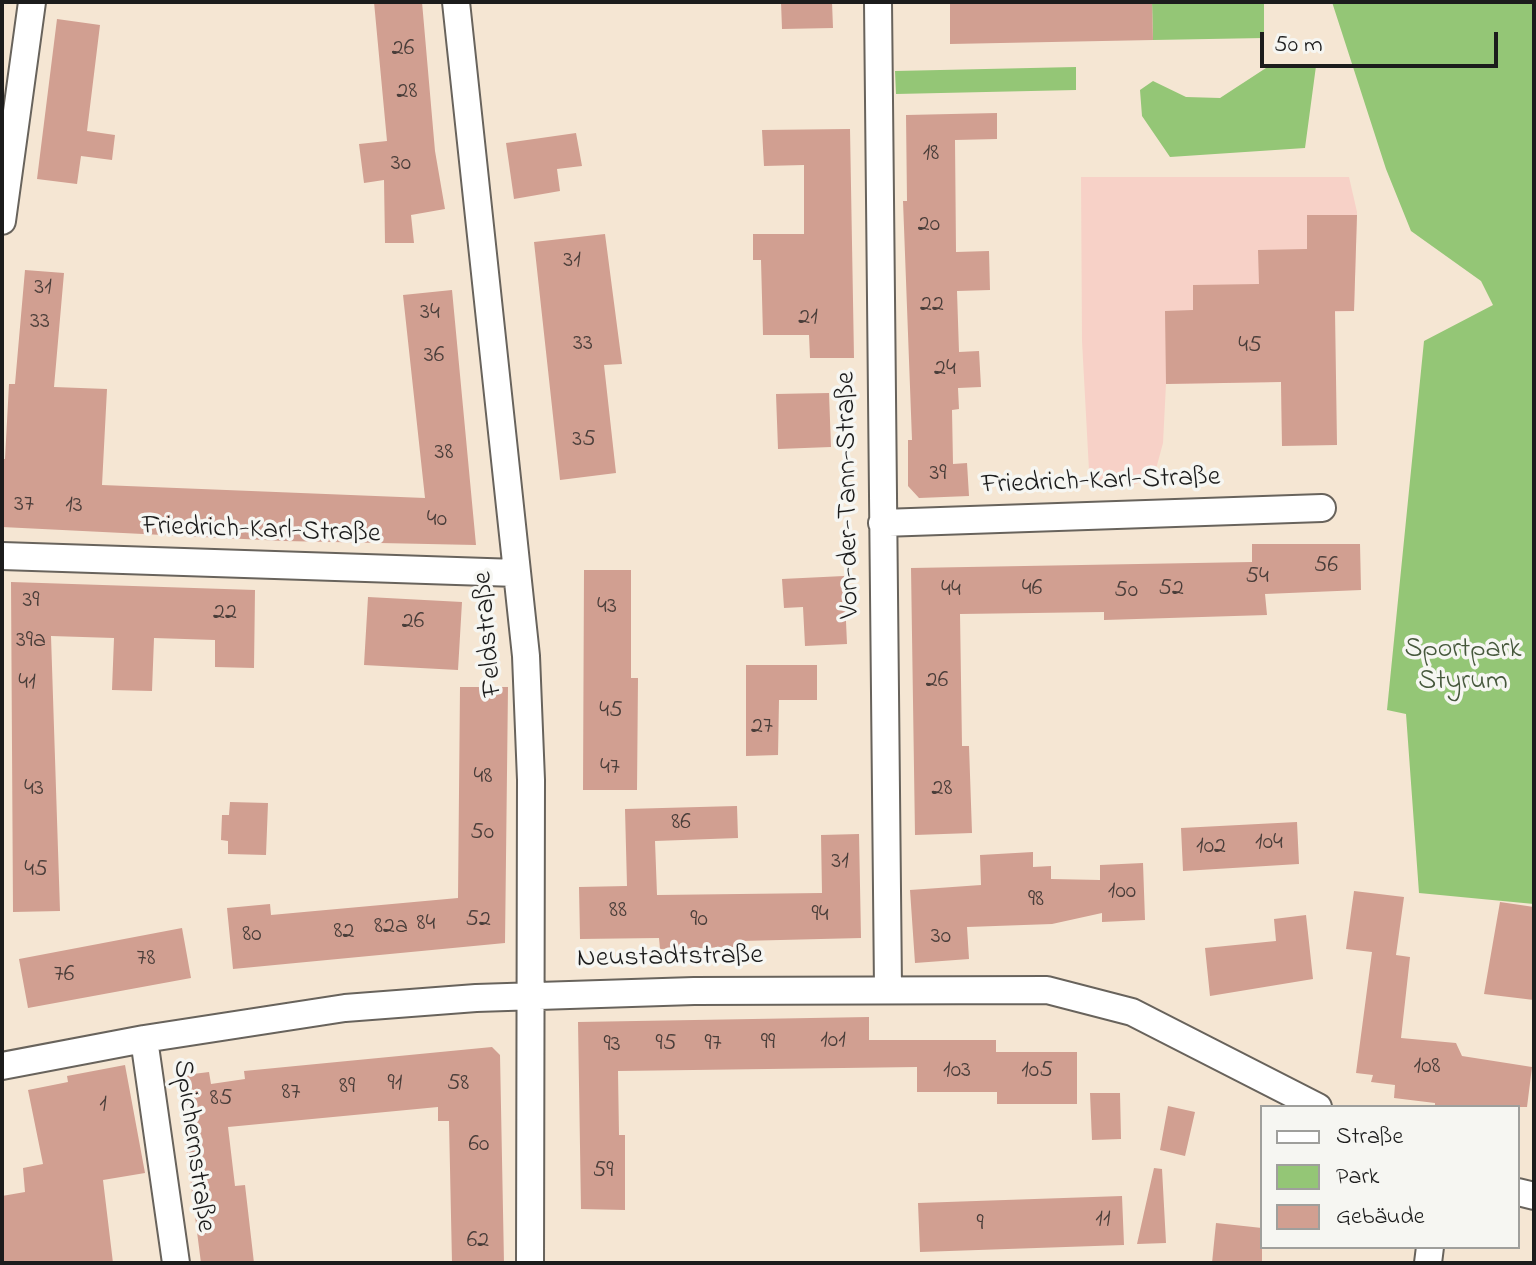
<!DOCTYPE html>
<html>
<head>
<meta charset="utf-8">
<style>
	body { margin:0 }
	#map { position:relative; width:1536px; height:1265px; overflow:hidden; background:#f5e6d3; font-family:"Indie Flower",sans-serif }
	canvas { display:block }
	.frame { position:absolute; inset:0; border:4px solid #1c1c1c; pointer-events:none }
	.legend { position:absolute; left:1260px; top:1105px; width:260px; height:144px; box-sizing:border-box; background:#f6f6f2; border:2px solid #9f9f9c; margin:0; padding:10px 14px; list-style:none; font-size:24px; color:#1c1c1c }
	.legend li { display:flex; align-items:center; gap:16px; height:40px }
	.legend b { width:40px; border:2px solid #9f9f9c }
	.scale { position:absolute; left:1260px; top:32px; width:238px; height:36px; box-sizing:border-box; border:4px solid #1c1c1c; border-top:0; padding-left:10px; font-size:24px; line-height:28px; white-space:nowrap; color:#1c1c1c; -webkit-text-stroke:6px #f6f6f2; paint-order:stroke }
</style>
</head>
<body>
<div id="map">
<canvas width="1536" height="1265"></canvas>
<div class="frame"></div>
<ul class="legend">
<li><b style="height:10px;background:#fff"></b>Straße</li>
<li><b style="height:22px;background:#94c676"></b>Park</li>
<li><b style="height:22px;background:#d19f91"></b>Gebäude</li>
</ul>
<div class="scale">50 m</div>
</div>
<script>
const c = document.querySelector('canvas').getContext('2d');
c.lineJoin = 'round';
function fillPath(path, color) {
  c.fillStyle = color;
  c.fill(path, 'evenodd');
}
function toPath(rows) {
  const path = new Path2D();
  for (const r of rows) {
    path.moveTo(r[0], r[1]);
    for (let i = 2; i < r.length; i += 2) path.lineTo(r[i], r[i + 1]);
  }
  return path;
}
function trace(path, color, width, dash) {
  c.strokeStyle = color;
  c.lineWidth = width;
  c.lineCap = dash ? 'butt' : 'round';
  c.setLineDash(dash || []);
  c.stroke(path);
}
function label(font, color, halo, rows, align = 'center') {
  c.font = font + ' "Indie Flower",sans-serif';
  c.lineWidth = 7;
  c.setLineDash([]);
  c.textBaseline = 'middle';
  c.strokeStyle = halo;
  c.fillStyle = color;
  for (const [text, x, y, turn = 0] of rows) {
    c.save();
    c.translate(x, y);
    c.rotate((+turn || 0) * Math.PI / 180);
    c.textAlign = isNaN(turn) ? turn : align;
    if (halo) c.strokeText(text, 0, 0);
    c.fillText(text, 0, 0);
    c.restore();
  }
}
fillPath(toPath([
	[1081,177,1349,177,1357,212,1354,311,1335,312,1282,446,1281,382,1166,384,1163,443,1156,469,1144,481,1125,488,1090,489,1082,341]
]), '#f7d1c7');
fillPath(toPath([
	[1152,2,1264,2,1264,38,1153,40],
	[1332,2,1534,2,1534,904,1419,893,1406,714,1387,710,1424,341,1493,305,1481,281,1411,231,1386,169],
	[1316,66,1305,148,1170,157,1142,116,1140,90,1153,81,1186,97,1220,98,1266,68],
	[1076,67,1076,90,896,94,895,71]
]), '#94c676');
fillPath(toPath([
	[374,2,422,2,435,151,445,209,411,215,414,243,385,243,384,180,364,183,359,144,387,141],
	[781,2,832,2,833,28,782,29],
	[950,2,1152,2,1153,40,950,44],
	[57,19,100,25,87,131,115,135,112,160,81,156,77,184,37,179],
	[997,113,997,139,955,140,956,252,989,251,990,290,957,291,959,352,979,351,981,387,958,388,959,409,952,410,953,464,967,463,969,496,919,498,908,486,908,440,912,440,903,201,907,201,906,115],
	[850,129,854,358,810,358,809,335,763,335,761,260,753,260,753,234,804,234,804,165,764,166,762,130],
	[576,133,582,166,557,169,560,191,514,199,506,143],
	[1307,215,1357,215,1354,311,1335,311,1337,445,1282,446,1281,382,1166,384,1165,311,1193,310,1193,285,1259,284,1258,250,1307,249],
	[605,234,622,364,604,365,616,473,560,480,534,242],
	[25,270,64,273,54,387,107,389,102,485,425,498,403,295,452,290,476,545,284,541,2,527,2,459,5,459,9,384,15,384],
	[829,393,831,447,778,449,776,394],
	[1252,544,1360,544,1361,590,1265,594,1267,615,1104,620,1104,612,960,614,962,746,969,746,972,833,915,835,911,568,1252,562],
	[584,570,631,570,631,678,638,678,637,790,583,790],
	[844,576,847,644,805,646,803,607,784,608,782,579],
	[11,582,255,590,254,668,215,667,215,640,154,638,152,691,112,690,114,638,51,636,60,911,13,912],
	[368,597,462,602,458,670,364,665],
	[746,665,817,665,817,700,779,700,778,755,746,756],
	[460,687,508,687,505,943,233,969,227,908,270,904,271,915,458,898],
	[230,802,268,803,266,855,228,854,228,841,221,840,222,815,229,815],
	[737,806,738,838,655,841,657,895,822,893,821,835,859,834,861,938,740,941,740,947,660,949,659,938,580,939,579,887,627,886,625,809],
	[1297,822,1299,864,1183,871,1181,828],
	[1033,852,1033,867,1051,866,1051,879,1100,880,1100,865,1143,863,1145,920,1102,922,1102,913,1052,924,967,927,969,959,915,963,910,890,981,885,980,855],
	[1354,891,1404,897,1396,955,1410,957,1401,1038,1456,1043,1462,1056,1532,1067,1527,1107,1435,1107,1435,1103,1394,1098,1395,1085,1371,1082,1373,1075,1356,1073,1372,952,1346,949],
	[1500,902,1534,907,1534,1000,1484,994],
	[1306,915,1313,979,1210,996,1205,948,1276,941,1274,919],
	[182,928,191,978,28,1008,19,959],
	[869,1017,869,1040,996,1040,996,1052,1077,1052,1077,1104,997,1104,997,1092,917,1092,917,1067,618,1071,619,1135,625,1135,625,1210,581,1209,578,1022],
	[492,1047,500,1055,504,1263,452,1263,449,1121,438,1121,438,1107,228,1127,235,1186,245,1185,254,1263,201,1263,177,1076,209,1072,211,1084,245,1079,244,1071],
	[125,1065,145,1173,103,1180,113,1263,2,1263,2,1196,25,1192,23,1168,43,1164,28,1090,68,1082,67,1076],
	[1090,1093,1120,1093,1121,1139,1092,1140],
	[1168,1106,1195,1112,1185,1156,1160,1150],
	[1154,1168,1162,1169,1166,1243,1137,1244],
	[1122,1196,1124,1245,920,1252,918,1203],
	[1216,1223,1262,1228,1262,1263,1212,1263]
]), '#d19f91');
const minor = toPath([
	[456,2,526,656,531,780,530,1263],
	[878,2,888,988],
	[2,221,32,2],
	[882,523,1322,508],
	[2,556,517,573],
	[144,1039,176,1263],
	[2,1066,144,1039,345,1008,476,998,694,991,1047,990,1132,1012,1318,1107],
	[1518,1192,1534,1196],
	[1428,1263,1430,1247]
]);
trace(minor, '#68635c', 30);
trace(minor, '#fff', 26);
label('24px', '#493d39', null, [
	["26",403,50],
	["28",407,93],
	["18",931,155],
	["30",401,165],
	["20",929,226],
	["31",572,262],
	["31",43,289],
	["22",932,306],
	["34",430,314],
	["21",808,319],
	["33",40,323],
	["33",583,345],
	["45",1250,347],
	["36",434,357],
	["24",945,370],
	["35",584,441],
	["38",444,454],
	["39",938,475],
	["37",24,506],
	["13",74,507],
	["40",437,521],
	["56",1326,567],
	["54",1257,578],
	["46",1032,590],
	["52",1171,590],
	["44",951,591],
	["50",1126,592],
	["39",31,602],
	["43",607,608],
	["22",225,614],
	["26",413,623],
	["39a",31,642],
	["26",937,682],
	["41",27,684],
	["45",611,712],
	["27",762,728],
	["47",610,769],
	["48",483,778],
	["43",34,790],
	["28",942,790],
	["86",681,824],
	["50",482,834],
	["104",1269,844],
	["102",1211,848],
	["31",840,863],
	["45",36,871],
	["100",1122,893],
	["98",1036,901],
	["88",618,912],
	["94",820,916],
	["52",478,921],
	["90",699,921],
	["84",426,925],
	["82a",391,928],
	["82",344,933],
	["80",252,936],
	["30",941,938],
	["78",146,960],
	["76",64,976],
	["101",833,1042],
	["99",768,1044],
	["95",666,1045],
	["97",713,1045],
	["93",612,1046],
	["108",1427,1068],
	["103",957,1072],
	["105",1037,1072],
	["91",395,1085],
	["58",458,1085],
	["89",347,1088],
	["87",291,1094],
	["85",221,1100],
	["1",103,1106],
	["60",479,1146],
	["59",603,1172],
	["11",1103,1221],
	["9",980,1225],
	["62",478,1242]
]);
label('28px', '#1c1c1c', '#f6f6f2', [
	["Friedrich-Karl-Straße",1101,483,-2],
	["Von-der-Tann-Straße",850,495,-91],
	["Friedrich-Karl-Straße",261,532,2],
	["Feldstraße",490,634,-95],
	["Neustadtstraße",670,959,-1],
	["Spichernstraße",192,1146,82]
]);
label('28px', '#46583c', '#f6f6f2', [
	["Sportpark",1463,651],
	["Styrum",1463,683]
]);
</script>
</body>
</html>
